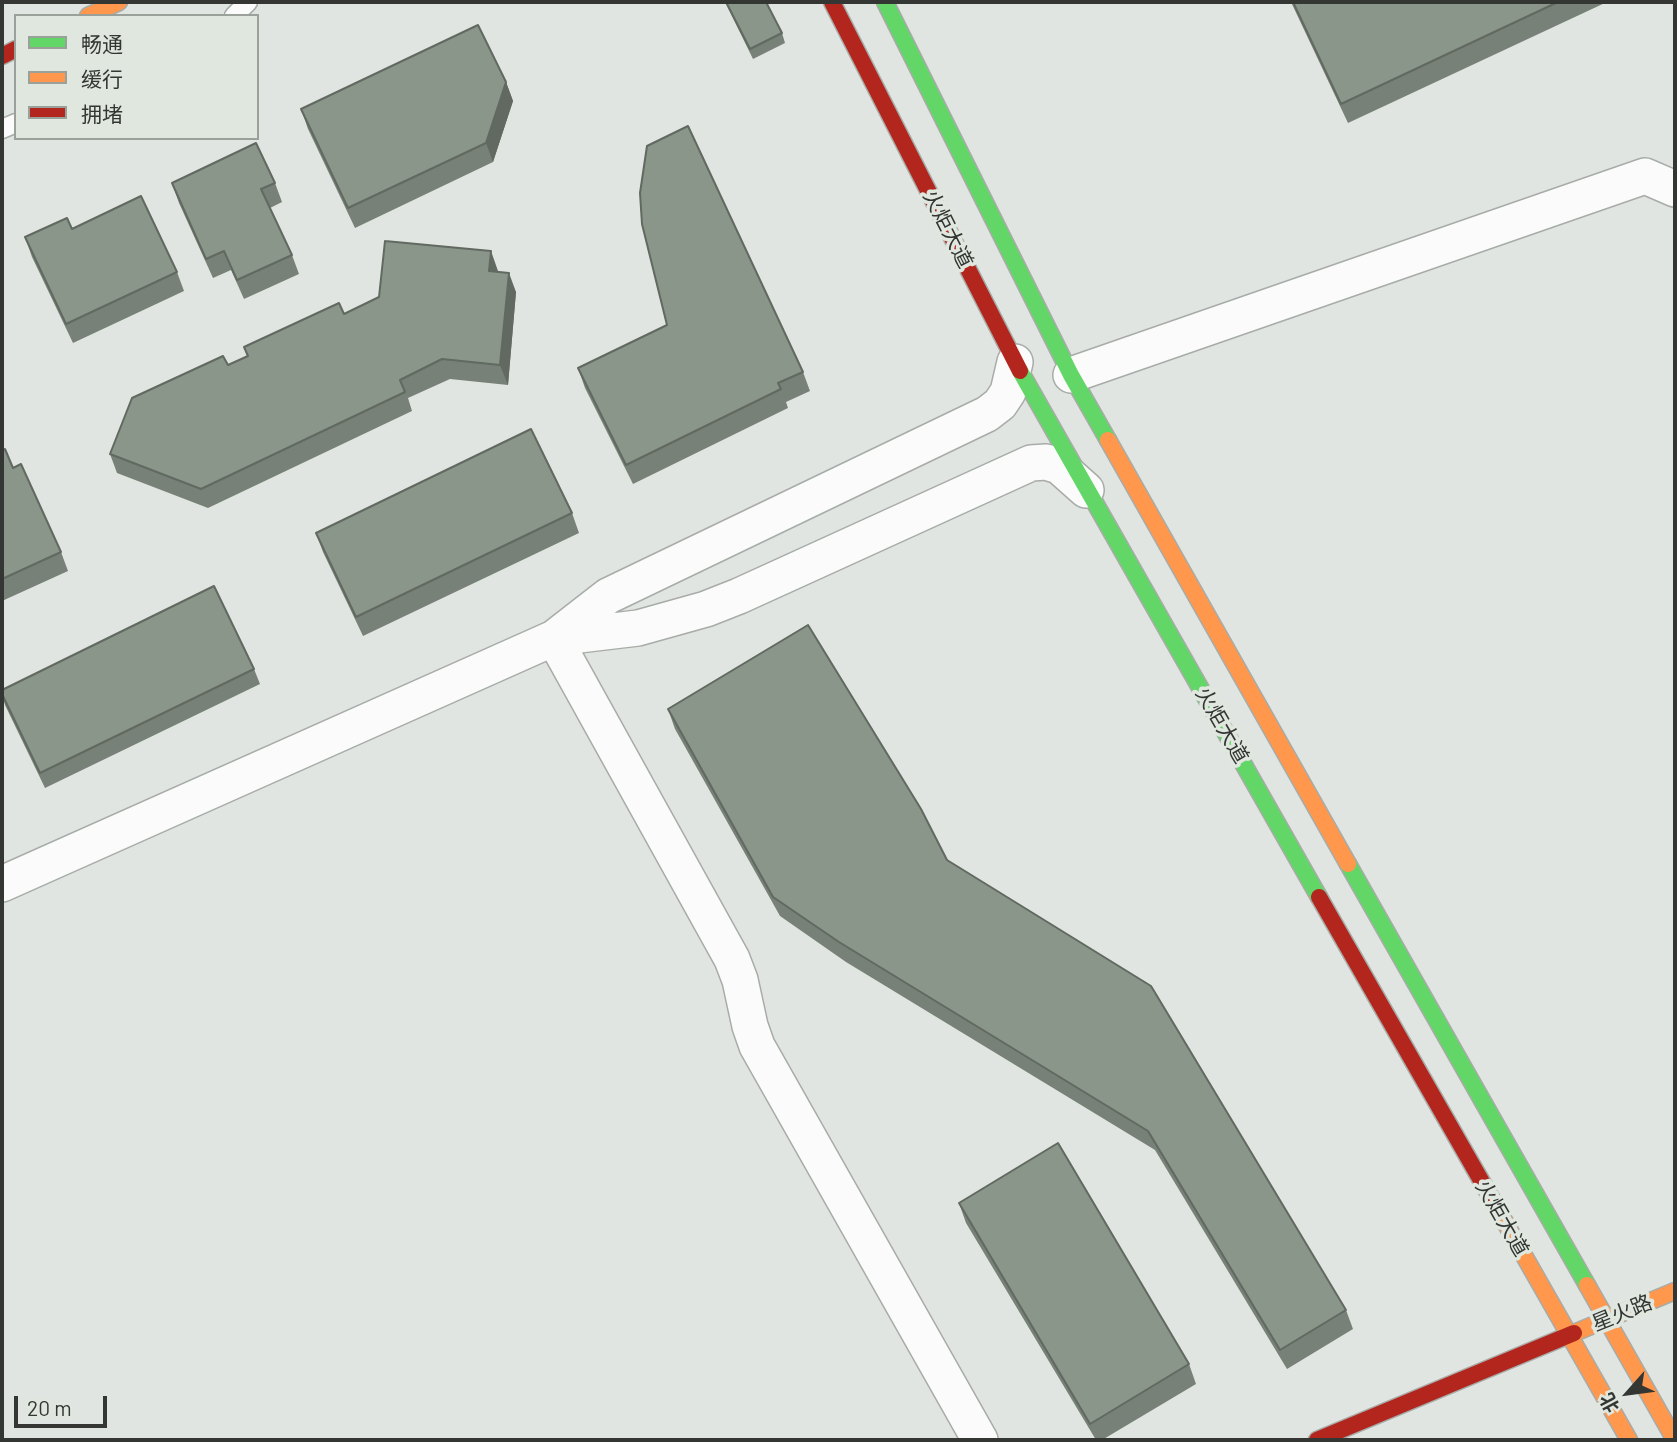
<!DOCTYPE html>
<html>
<head>
<meta charset="utf-8">
<style>
	body { margin:0 }
	#map { position:relative; width:1677px; height:1442px; overflow:hidden; background:#e1e5e1; font-family:Barlow,"Noto Sans SC",sans-serif }
	canvas { display:block }
	.frame { position:absolute; inset:0; border:4px solid #333633; pointer-events:none }
	.legend { position:absolute; left:14px; top:14px; width:245px; height:126px; box-sizing:border-box; background:#dfe7df; border:2px solid #9aa09a; margin:0; padding:9px 12px; list-style:none; font-size:21px; color:#333633 }
	.legend li { display:flex; align-items:center; gap:14px; height:35px }
	.legend b { width:35px; border:2px solid #9aa09a }
	.north { position:absolute; left:1593px; top:1358px; width:70px; height:70px; -webkit-text-stroke:5px #dfe7df; paint-order:stroke; rotate:242deg; font-size:19px; font-weight:700; line-height:28px; text-align:center; color:#333633 }
	.north::after { content:''; display:block; margin:auto; width:24px; height:32px; background:#333633; clip-path:polygon(50% 0,100% 100%,50% 72%,0 100%) }
	.scale { position:absolute; left:14px; top:1396px; width:93px; height:32px; box-sizing:border-box; border:4px solid #333633; border-top:0; padding-left:9px; font-size:21px; line-height:24px; white-space:nowrap; color:#333633; -webkit-text-stroke:5px #dfe7df; paint-order:stroke }
</style>
</head>
<body>
<div id="map">
<canvas width="1677" height="1442"></canvas>
<div class="frame"></div>
<ul class="legend">
<li><b style="height:9px;background:#63d668"></b>畅通</li>
<li><b style="height:9px;background:#ff974d"></b>缓行</li>
<li><b style="height:9px;background:#b3261e"></b>拥堵</li>
</ul>
<div class="north">北</div>
<div class="scale">20 m</div>
</div>
<script>
const c = document.querySelector('canvas').getContext('2d');
c.lineJoin = 'round';
function toPath(rows) {
  const path = new Path2D();
  for (const r of rows) {
    path.moveTo(r[0], r[1]);
    for (let i = 2; i < r.length; i += 2) path.lineTo(r[i], r[i + 1]);
  }
  return path;
}
function trace(path, color, width, dash) {
  c.strokeStyle = color;
  c.lineWidth = width;
  c.lineCap = dash ? 'butt' : 'round';
  c.setLineDash(dash || []);
  c.stroke(path);
}
function fillPath(path, color) {
  c.fillStyle = color;
  c.fill(path, 'evenodd');
}
function label(font, color, halo, rows, align = 'center') {
  c.font = font + ' Barlow,"Noto Sans SC",sans-serif';
  c.lineWidth = 7;
  c.setLineDash([]);
  c.textBaseline = 'middle';
  c.strokeStyle = halo;
  c.fillStyle = color;
  for (const [text, x, y, turn = 0] of rows) {
    c.save();
    c.translate(x, y);
    c.rotate((+turn || 0) * Math.PI / 180);
    c.textAlign = isNaN(turn) ? turn : align;
    if (halo) c.strokeText(text, 0, 0);
    c.fillText(text, 0, 0);
    c.restore();
  }
}
const lane = toPath([
	[234,16,248,2],
	[2,129,16,123]
]);
const street = toPath([
	[1015,362,1008,392,1000,404,987,414,608,596,554,638,638,628,706,609,739,596,1031,463,1046,462,1059,466,1086,490],
	[1071,375,1645,176,1675,189],
	[2,884,554,638,732,959,740,980,750,1026,757,1046,980,1440]
]);
const fast = toPath([
	[885,2,1071,375,1108,440],
	[1020,371,1319,897],
	[1348,864,1587,1285]
]);
const slow = toPath([
	[88,16,119,2],
	[1108,440,1348,864],
	[1498,1210,1629,1440],
	[1587,1285,1675,1440],
	[1574,1333,1675,1291]
]);
const jam = toPath([
	[832,2,1020,371],
	[2,56,16,49],
	[1319,897,1498,1210],
	[1317,1440,1574,1333]
]);
trace(lane, '#a8aca8', 21);
trace(street, '#a8aca8', 38);
trace(fast, '#a8aca8', 19);
trace(slow, '#a8aca8', 19);
trace(jam, '#a8aca8', 19);
trace(lane, '#fafbfa', 18);
trace(street, '#fafbfa', 35);
trace(fast, '#63d668', 16);
trace(slow, '#ff974d', 16);
trace(jam, '#b3261e', 16);
fillPath(toPath([
	[725,2,766,2,782,33,785,43,753,59],
	[1291,2,1607,2,1348,123],
	[506,82,513,101,493,162,355,228,308,129,301,109],
	[172,183,275,183,282,202,270,208,292,255,299,274,244,299,231,270,213,278,179,203],
	[72,229,177,272,184,291,73,343,32,257,25,237],
	[498,271,516,292,508,385,450,379,408,398,412,411,208,508,117,473,110,454,228,365,247,356,244,347,344,314],
	[578,368,803,372,810,391,786,402,788,408,633,484,585,388],
	[2,451,61,552,68,571,2,601],
	[572,513,579,533,363,636,323,552,316,533],
	[254,669,260,684,45,788,5,705,2,695,2,690],
	[668,709,947,860,1346,1310,1353,1329,1287,1369,1155,1150,846,962,780,916,675,729],
	[959,1203,1189,1364,1196,1384,1102,1440,1096,1440,966,1223]
]), '#778177');
fillPath(toPath([
	[506,82,513,101,493,162,486,143],
	[491,251,498,271,496,290,489,271],
	[509,273,516,292,508,385,500,365]
]), '#616961');
const building = toPath([
	[726,2,766,2,782,33,750,49,726,2],
	[1293,2,1558,2,1341,104,1293,2],
	[478,25,506,82,486,143,348,208,301,109,478,25],
	[688,126,803,372,778,383,781,389,626,465,578,368,667,325,642,224,640,193,647,146,688,126],
	[256,143,275,183,261,189,292,255,237,280,224,251,206,259,172,183,256,143],
	[141,196,177,272,66,324,25,237,67,218,72,229,141,196],
	[385,241,491,251,489,271,509,273,500,365,442,359,400,380,405,392,201,489,110,454,132,398,223,356,228,365,248,356,244,347,339,303,344,314,379,297,385,241],
	[531,429,572,513,356,617,316,533,531,429],
	[5,449,13,468,21,464,61,552,2,579,2,451,5,449],
	[214,586,254,669,40,773,2,694,2,690,214,586],
	[808,625,921,809,947,860,1151,986,1346,1310,1280,1350,1148,1131,839,942,773,897,668,709,808,625],
	[1058,1143,1189,1364,1090,1424,959,1203,1058,1143]
]);
fillPath(building, '#8a968a');
trace(building, '#616961', 2);
label('21px', '#333633', '#dfe7df', [
	["火炬大道",948,229,63],
	["火炬大道",1222,725,60],
	["火炬大道",1502,1218,60],
	["星火路",1622,1313,-22]
]);
</script>
</body>
</html>
